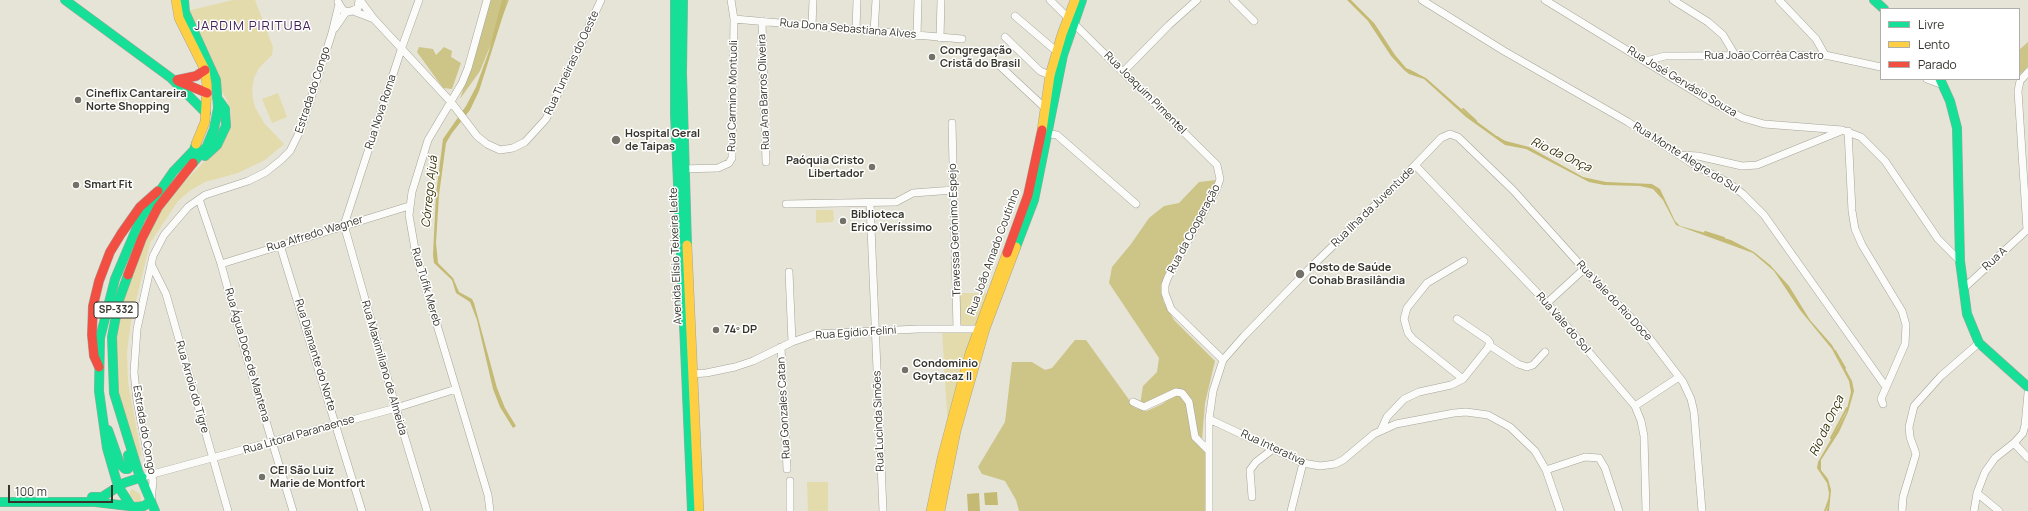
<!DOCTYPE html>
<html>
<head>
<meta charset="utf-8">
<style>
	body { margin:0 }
	#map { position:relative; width:2028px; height:511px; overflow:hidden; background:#e6e4d6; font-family:Manrope,sans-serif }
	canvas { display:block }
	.legend { position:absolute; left:1880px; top:8px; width:140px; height:72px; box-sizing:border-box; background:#fff; border:1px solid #afaeab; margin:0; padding:5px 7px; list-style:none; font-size:12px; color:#36352c }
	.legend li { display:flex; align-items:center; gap:8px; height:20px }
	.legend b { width:20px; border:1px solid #afaeab }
	.scale { position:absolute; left:8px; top:485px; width:105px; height:18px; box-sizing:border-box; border:2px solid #36352c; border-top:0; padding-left:5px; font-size:12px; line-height:14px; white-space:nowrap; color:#36352c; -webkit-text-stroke:3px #fff; paint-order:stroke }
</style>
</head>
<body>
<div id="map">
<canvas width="2028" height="511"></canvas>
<ul class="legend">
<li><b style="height:5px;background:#16e098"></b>Livre</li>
<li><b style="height:5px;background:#ffcf43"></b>Lento</li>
<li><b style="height:5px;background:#f24e42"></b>Parado</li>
</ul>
<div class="scale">100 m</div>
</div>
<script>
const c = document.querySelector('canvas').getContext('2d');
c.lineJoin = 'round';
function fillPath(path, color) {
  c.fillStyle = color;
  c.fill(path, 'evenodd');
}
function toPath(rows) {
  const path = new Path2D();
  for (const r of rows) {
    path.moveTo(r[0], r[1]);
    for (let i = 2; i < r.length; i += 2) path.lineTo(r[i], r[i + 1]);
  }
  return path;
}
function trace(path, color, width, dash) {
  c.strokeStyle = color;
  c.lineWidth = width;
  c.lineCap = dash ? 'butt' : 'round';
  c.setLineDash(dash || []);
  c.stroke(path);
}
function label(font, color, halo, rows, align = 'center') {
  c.font = font + ' Manrope,sans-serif';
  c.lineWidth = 3;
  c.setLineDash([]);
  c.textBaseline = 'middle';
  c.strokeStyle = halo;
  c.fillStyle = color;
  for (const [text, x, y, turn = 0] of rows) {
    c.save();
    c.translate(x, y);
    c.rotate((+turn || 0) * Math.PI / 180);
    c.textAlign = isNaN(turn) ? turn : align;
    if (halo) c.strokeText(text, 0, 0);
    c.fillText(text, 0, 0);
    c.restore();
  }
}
fillPath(toPath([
	[233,0,255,0,273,47,272,55,259,68,254,78,252,90,253,99,255,107,264,123,284,144,265,160,238,173,205,182,191,190,178,201,150,243,131,321,127,353,128,382,141,453,139,466,115,378,115,338,124,292,144,247,151,227,167,200,220,145,231,121,231,111,225,96,220,89,187,11],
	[278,93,287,117,272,123,262,99],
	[816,210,833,210,834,220,832,222,816,223],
	[958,293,994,293,948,430,942,329,957,328],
	[807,482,828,482,828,511,808,511],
	[132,489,140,494,142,503,137,503,130,495,130,492]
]), '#e3dbab');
fillPath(toPath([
	[490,0,509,0,480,71,460,99],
	[2028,42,2028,67,2019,75,2019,50],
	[419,47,433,49,436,55,444,47,452,51,451,57,461,63,452,89,443,88,417,52],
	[1216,180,1162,283,1163,301,1174,320,1215,361,1205,403,1202,440,1196,430,1182,390,1152,403,1140,405,1143,386,1157,372,1159,358,1109,283,1112,267,1131,244,1149,218,1164,206,1179,203,1199,182],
	[1075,340,1086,340,1135,408,1147,411,1162,404,1173,396,1179,394,1187,405,1190,427,1206,450,1207,511,1019,511,1016,500,1005,481,982,474,978,467,1005,422,1012,362,1032,362,1045,370,1052,368]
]), '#cdc488');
fillPath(toPath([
	[502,0,507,0,506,6,479,91,470,110,452,133,446,143,439,195,436,243,438,263,453,278,459,292,472,299,474,303,497,388,505,408,516,426,513,428,500,407,493,389,477,320,470,302,456,293,452,280,434,263,433,255,436,194,443,139,466,106,476,87,489,51],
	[1347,0,1351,0,1374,23,1395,55,1406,68,1426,78,1468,115,1502,140,1529,147,1583,177,1606,182,1652,184,1660,189,1675,221,1680,226,1731,240,1754,252,1770,265,1789,286,1810,320,1832,345,1852,381,1854,391,1848,412,1839,432,1821,460,1821,470,1828,479,1831,490,1829,511,1827,511,1829,493,1827,483,1817,468,1818,462,1846,413,1851,392,1849,381,1832,349,1800,310,1774,271,1753,253,1676,225,1663,200,1653,189,1640,186,1604,185,1589,182,1526,149,1505,145,1466,117,1424,79,1409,74,1404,70,1391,56,1368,21],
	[997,492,998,505,985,505,984,493],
	[979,493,980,511,968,511,967,494]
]), '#c4ba73');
trace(toPath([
	[1374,25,1385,42],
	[1408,70,1416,74],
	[1463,109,1476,121],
	[1497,137,1505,142],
	[1705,232,1724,238],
	[1835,351,1845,368],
	[1831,438,1847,408],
	[1825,511,1829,500]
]), '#c4ba73', 2);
const street = toPath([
	[360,0,374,19,451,102,477,136,487,144,500,150,513,148,525,142,546,119,601,0],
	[419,0,402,47,344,225,396,408,427,511],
	[487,0,468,68,462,83,428,140,412,192,409,215,416,255,488,495,490,511],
	[1050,0,1217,165,1220,179,1217,188,1168,277,1165,285,1165,293,1171,309,1223,360],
	[1233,0,1254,21],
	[1422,0,1504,51,1628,122,1693,164,1727,182,1743,194,1764,215,1886,387],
	[1545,0,1710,101,1743,118,1764,124,1842,130,1861,137,1885,161,1938,239,1960,261],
	[1673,0,1708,22,1723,35,1735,55],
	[1779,0,1816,39,1825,55],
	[338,2,343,10,349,12,358,8,359,0],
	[353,11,374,19],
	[1015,16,1056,51],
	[734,19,962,39],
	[762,21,766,162],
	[812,26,813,0],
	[335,28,346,12],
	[856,30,857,0],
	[874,32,876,0],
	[917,36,918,0],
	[1005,37,1040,71,1054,77],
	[940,38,941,0],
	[1646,61,1665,56,1679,56,1825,55,1881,67],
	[1000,66,1045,108],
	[1124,71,1169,25,1197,0],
	[1927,79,1943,85],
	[952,123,957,328],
	[1848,131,1852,211,1855,229,1862,245,1902,311,1906,325,1905,344,1881,399,1883,404],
	[1044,133,1057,135,1136,204],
	[1680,155,1698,156,1742,166,1757,165,1841,131],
	[1415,165,1547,303,1635,406,1641,421,1644,436,1646,511],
	[681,169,718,168,729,163,732,158,734,19,731,0],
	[199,199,221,264,246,355,293,511],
	[786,204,896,202,913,193,954,190],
	[870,204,883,511],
	[2027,230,2018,91,2020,81,2028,72],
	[280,245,362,511],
	[151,264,166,294,228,511],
	[221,264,409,206],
	[789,272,792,342],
	[1963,289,2028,229],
	[1547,303,1584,269],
	[1489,345,1518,364,1527,367,1533,365,1545,352],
	[781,347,787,469],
	[689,374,706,373,735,367,753,361,792,342,815,334,918,329,983,329],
	[1463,379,1413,339,1408,333,1404,319,1407,308,1427,283,1464,261],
	[1133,402,1144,407,1176,392,1182,393,1189,402,1195,437,1208,450],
	[1635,406,1679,377],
	[1209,419,1303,463,1320,466,1335,464,1343,460,1374,434,1396,424,1454,413,1466,412,1488,415,1510,427,1535,451,1546,470,1560,511],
	[1381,430,1387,417,1404,399,1419,392,1451,385,1463,379,1487,349,1490,343,1488,340,1457,319],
	[2014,443,2028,458],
	[1546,470,1585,457,1599,458,1605,468,1619,511],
	[142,477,396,408,456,389],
	[790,481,790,511],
	[1977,493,1999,511],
	[1252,497,1250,470,1256,462,1273,449],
	[151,501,153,481,137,401,134,372,137,329,153,256,164,235,188,207,205,195,248,181,266,172,281,160,290,151,301,129,332,33,339,4],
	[1209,511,1209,419,1213,391,1223,360,1244,336,1311,267,1398,183,1441,138,1450,134,1458,137,1513,190,1593,279,1644,331,1683,382,1691,399,1694,412,1702,511],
	[1291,511,1303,463],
	[1902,511,1903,497,1916,454,1910,437,1909,427,1914,406,1941,376,1979,343],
	[1974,511,1977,493,1985,472,1995,458,2014,443,2023,433,2025,425,2028,393]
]);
const fast = toPath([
	[65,0,171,78,206,113],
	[184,0,185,12,216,80,218,108,214,129,207,146,193,163],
	[675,0,675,114,692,511],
	[683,0,682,73,687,245],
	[1874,0,1884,9],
	[1940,79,1950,101,1957,128,1960,261,1967,314,1979,343,2028,387],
	[205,156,217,145,226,126,225,109,217,98],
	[1016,247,1034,200,1063,55,1082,0],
	[128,275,119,300,112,337,114,393,138,471,155,511],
	[108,430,120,464,125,469,128,469,130,466,128,455],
	[92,497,102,497,124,483,142,477],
	[0,502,95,502,137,507,144,506,151,501],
	[137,511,131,506,118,486,107,448,99,391,100,338,115,279,141,218,173,172,194,150,196,144]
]);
const slow = toPath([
	[176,0,179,18,205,70,207,86,205,122,196,144],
	[1042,130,1050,75,1062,34,1075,0],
	[687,245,699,511],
	[931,511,942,458,970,353,1007,253],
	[940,511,956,431,985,329,1016,247]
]);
const jam = toPath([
	[177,80,196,76,205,70],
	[178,81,207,93],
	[1007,253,1028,195,1042,130],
	[128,275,142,238,158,207,193,163],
	[99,367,94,356,92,335,93,306,99,281,110,252,121,234,140,207,158,191]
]);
trace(street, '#a6a49a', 8);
trace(fast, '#a6a49a', 10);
trace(slow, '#a6a49a', 10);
trace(jam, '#a6a49a', 10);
trace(street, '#fbfbf9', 7);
trace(fast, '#16e098', 9);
trace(slow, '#ffcf43', 9);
trace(jam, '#f24e42', 9);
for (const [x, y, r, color] of [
	[932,57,4,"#747268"],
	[78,100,4,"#747268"],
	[616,140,5,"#747268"],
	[872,167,4,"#747268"],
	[76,185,4,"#747268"],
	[843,221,4,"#747268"],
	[1300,274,5,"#747268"],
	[716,330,4,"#747268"],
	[905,370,4,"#747268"],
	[262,477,4,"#747268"]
]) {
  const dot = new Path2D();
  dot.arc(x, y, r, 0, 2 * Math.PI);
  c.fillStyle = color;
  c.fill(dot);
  trace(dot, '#fff', 1.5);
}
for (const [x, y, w] of [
	[116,310,44]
]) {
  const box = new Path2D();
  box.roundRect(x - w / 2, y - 8, w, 16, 3);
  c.fillStyle = '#fff';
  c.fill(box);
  trace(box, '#36352c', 1);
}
label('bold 10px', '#36352c', null, [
	["SP-332",116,310]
]);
label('11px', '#36352c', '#fff', [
	["Rua Dona Sebastiana Alves",848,29,5],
	["Rua João Corrêa Castro",1764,56],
	["Rua Tuneiras do Oeste",572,63,-65],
	["Rua José Gervásio Souza",1682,82,31],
	["Estrada do Congo",313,90,-72],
	["Rua Ana Barros Oliveira",764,92,-92],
	["Rua Joaquim Pimentel",1145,93,45],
	["Rua Carmino Montuoli",733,96,-89],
	["Rua Nova Roma",381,112,-72],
	["Rua Monte Alegre do Sul",1686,158,32],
	["Rua Ilha da Juventude",1373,207,-44],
	["Rua da Cooperação",1194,229,-62],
	["Travessa Gerônimo Espejo",955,230,-92],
	["Rua Alfredo Wagner",315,234,-17],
	["Rua João Amado Coutinho",994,252,-70],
	["Avenida Elísio Teixeira Leite",676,256,-92],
	["Rua A",1995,259,-43],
	["Rua Tufik Mereb",426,287,74],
	["Rua Vale do Rio Doce",1614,301,47],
	["Rua Vale do Sol",1563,323,49],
	["Rua Egídio Felini",856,333,-4],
	["Rua Água Doce de Mantena",247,355,74],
	["Rua Diamante do Norte",315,355,73],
	["Rua Maximiliano de Almeida",384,368,74],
	["Rua Arroio do Tigre",192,387,74],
	["Rua Gonzales Catan",784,408,-93],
	["Rua Lucinda Simões",879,421,-92],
	["Estrada do Congo",144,430,80],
	["Rua Litoral Paranaense",299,435,-16],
	["Rua Interativa",1273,448,25]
]);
label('bold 11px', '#36352c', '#fff', [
	["Congregação",940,51],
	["Cristã do Brasil",940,64],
	["Cineflix Cantareira",86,94],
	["Norte Shopping",86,107],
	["Hospital Geral",625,134],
	["de Taipas",625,147],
	["Paóquia Cristo",864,161,"right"],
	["Libertador",864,174,"right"],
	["Smart Fit",84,185],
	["Biblioteca",851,215],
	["Erico Veríssimo",851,228],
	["Posto de Saúde",1309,268],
	["Cohab Brasilândia",1309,281],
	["74º DP",724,330],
	["Condominio",913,364],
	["Goytacaz II",913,377],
	["CEI São Luiz",270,471],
	["Marie de Montfort",270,484]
], 'left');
label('italic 12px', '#352f04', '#fff', [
	["Rio da Onça",1561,155,25],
	["Córrego Ajuá",430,192,-84],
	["Rio da Onça",1827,426,-65]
]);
c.letterSpacing = '1px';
label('13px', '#432058', '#fff', [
	["JARDIM PIRITUBA",253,26]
]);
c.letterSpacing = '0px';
</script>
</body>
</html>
